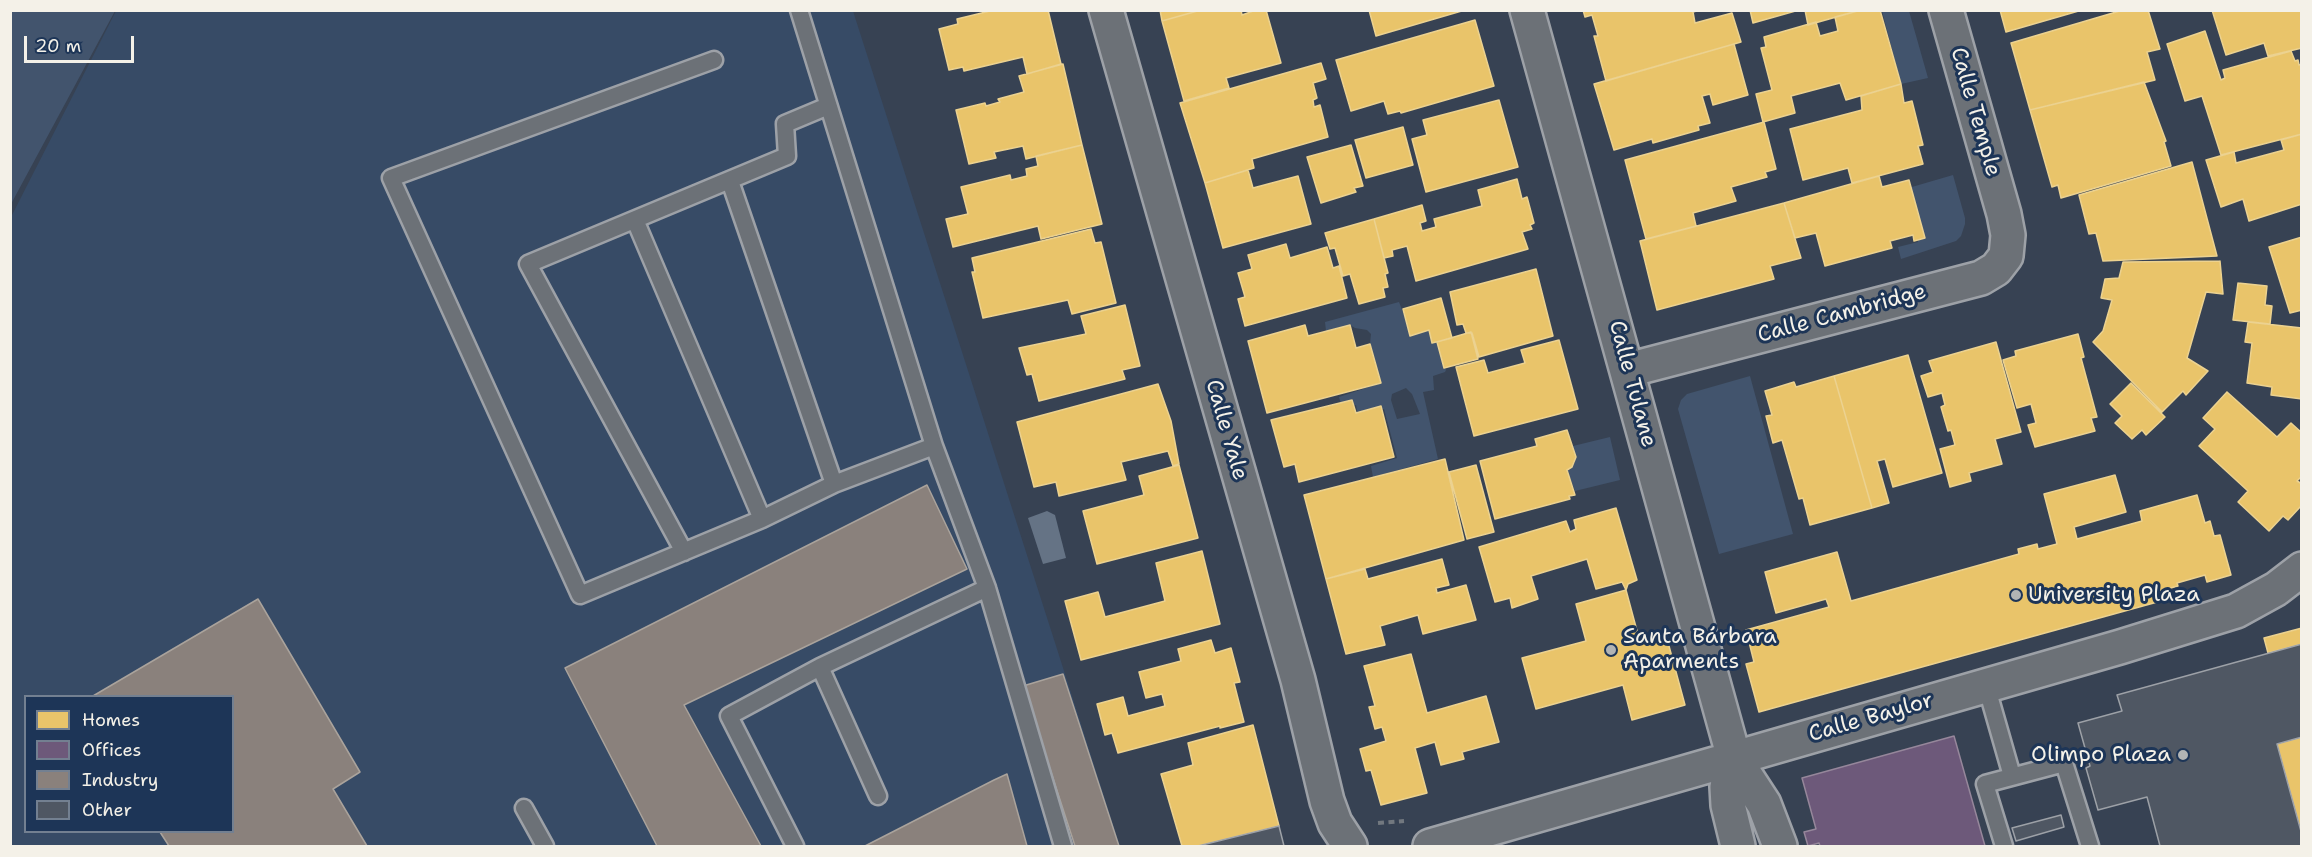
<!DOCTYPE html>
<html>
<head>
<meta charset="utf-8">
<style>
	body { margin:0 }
	#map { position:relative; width:2312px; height:857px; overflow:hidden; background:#374253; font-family:"Shantell Sans",sans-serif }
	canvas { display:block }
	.frame { position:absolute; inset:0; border:12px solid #f4f1e8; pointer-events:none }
	.legend { position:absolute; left:24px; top:695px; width:210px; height:138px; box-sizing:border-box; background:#1d3557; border:2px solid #738091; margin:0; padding:8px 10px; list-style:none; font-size:18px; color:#f4f1e8 }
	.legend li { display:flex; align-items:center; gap:12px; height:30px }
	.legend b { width:30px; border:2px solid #738091 }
	.scale { position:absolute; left:24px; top:36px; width:110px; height:27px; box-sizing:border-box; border:3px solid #f4f1e8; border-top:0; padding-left:8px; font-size:18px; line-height:21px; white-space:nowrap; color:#f4f1e8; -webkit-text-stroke:4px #1d3557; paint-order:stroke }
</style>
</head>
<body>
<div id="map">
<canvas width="2312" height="857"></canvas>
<div class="frame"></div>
<ul class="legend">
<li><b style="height:16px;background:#e9c46a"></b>Homes</li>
<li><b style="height:16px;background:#6d597a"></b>Offices</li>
<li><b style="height:16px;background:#8a817c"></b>Industry</li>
<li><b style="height:16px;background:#4f5763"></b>Other</li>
</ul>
<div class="scale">20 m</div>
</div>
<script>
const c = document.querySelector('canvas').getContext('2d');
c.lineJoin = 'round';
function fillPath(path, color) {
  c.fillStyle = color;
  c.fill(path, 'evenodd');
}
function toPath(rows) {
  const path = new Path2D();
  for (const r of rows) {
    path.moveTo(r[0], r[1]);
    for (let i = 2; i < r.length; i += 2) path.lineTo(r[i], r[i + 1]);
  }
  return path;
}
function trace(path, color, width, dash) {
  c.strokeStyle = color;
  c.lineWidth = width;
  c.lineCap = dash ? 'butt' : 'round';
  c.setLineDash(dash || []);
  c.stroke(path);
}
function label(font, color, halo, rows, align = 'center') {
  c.font = font + ' "Shantell Sans",sans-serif';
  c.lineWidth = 6;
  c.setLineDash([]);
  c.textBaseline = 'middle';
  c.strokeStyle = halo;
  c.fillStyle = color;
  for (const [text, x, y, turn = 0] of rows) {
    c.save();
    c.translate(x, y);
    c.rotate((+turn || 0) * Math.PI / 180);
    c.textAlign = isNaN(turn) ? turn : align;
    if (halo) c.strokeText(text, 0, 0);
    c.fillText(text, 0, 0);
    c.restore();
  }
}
fillPath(toPath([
	[116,11,853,11,1120,846,11,846,10,219],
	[26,696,232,696,232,832,26,832]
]), '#374b66');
fillPath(toPath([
	[10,11,115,11,11,204,10,204],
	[1882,11,1909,11,1928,78,1901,84],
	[1953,175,1965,218,1965,224,1961,236,1956,241,1901,259,1898,247,1918,242,1905,189],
	[1399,302,1412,335,1429,330,1432,342,1437,342,1446,370,1445,372,1433,376,1434,390,1423,392,1438,459,1373,477,1371,466,1397,458,1384,409,1358,415,1356,405,1342,408,1339,397,1381,383,1370,344,1371,334,1367,330,1355,328,1350,325,1326,331,1325,322],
	[1406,388,1412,394,1420,414,1397,419,1391,400,1392,394],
	[1750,376,1793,534,1719,554,1678,409,1681,400,1687,394],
	[1610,437,1620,480,1575,491,1567,470,1572,467,1575,462,1573,446]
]), '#42546d');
fillPath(toPath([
	[1047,511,1055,515,1066,558,1043,564,1028,518]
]), '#657385');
const homes = toPath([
	[994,10,1048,10,1061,64,1027,74,1023,57,964,71,963,67,949,70,939,29,958,24,957,19,994,10],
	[1160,10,1201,10,1162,21,1160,10],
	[1201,10,1241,10,1242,15,1256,10,1266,10,1281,63,1226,78,1229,88,1184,101,1162,21,1201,10],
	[1369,10,1465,10,1376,36,1369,10],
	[1583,10,1700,10,1693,12,1695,23,1732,13,1741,42,1606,81,1594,36,1598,36,1592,15,1585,17,1583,10],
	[1750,10,1799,10,1753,23,1750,10],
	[1805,10,1861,10,1808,25,1805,10],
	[1861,10,1880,10,1901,84,1846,100,1840,83,1791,96,1795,113,1763,122,1756,94,1772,90,1761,48,1766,47,1764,37,1816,22,1820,36,1838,31,1835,17,1861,10],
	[2000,10,2082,10,2006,32,2000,10],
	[2123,10,2148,10,2160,49,2147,52,2155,80,2030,110,2011,43,2123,10],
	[2212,10,2302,10,2302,48,2268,56,2264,43,2226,55,2212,10],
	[1475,20,1494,86,1401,113,1400,111,1388,114,1384,101,1351,111,1336,60,1475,20],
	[2205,31,2221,80,2225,78,2223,70,2291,51,2295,61,2298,60,2299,65,2302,64,2302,134,2221,155,2202,96,2185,101,2167,44,2205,31],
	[1734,44,1748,95,1713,105,1710,94,1702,96,1710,123,1698,126,1699,130,1653,143,1652,139,1614,150,1594,84,1734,44],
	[1321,63,1326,79,1313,83,1317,98,1313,100,1314,107,1320,105,1328,137,1252,159,1254,168,1205,183,1180,103,1321,63],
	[1063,64,1082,145,1026,159,1023,146,994,152,996,158,969,164,956,110,985,103,986,106,1000,102,998,99,1024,92,1019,76,1063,64],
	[2144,82,2166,141,2164,142,2171,166,2061,198,2058,185,2052,187,2030,110,2144,82],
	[1901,84,1904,103,1912,101,1923,145,1918,146,1923,164,1852,183,1848,168,1803,180,1790,129,1862,110,1861,96,1901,84],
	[1499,100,1518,167,1426,192,1412,139,1427,135,1423,120,1499,100],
	[1764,122,1776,169,1765,172,1767,177,1731,187,1736,201,1693,213,1696,226,1646,239,1625,160,1764,122],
	[1403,127,1413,165,1366,178,1355,140,1403,127],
	[2302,134,2302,204,2249,221,2243,199,2221,207,2206,160,2234,152,2236,163,2284,150,2281,140,2302,134],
	[1082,145,1102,224,1041,239,1038,226,953,247,946,219,968,214,961,187,1010,175,1011,180,1027,176,1026,169,1038,166,1036,156,1082,145],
	[1351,145,1363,186,1354,188,1356,192,1321,203,1307,157,1351,145],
	[2192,162,2217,256,2103,261,2096,233,2089,234,2079,195,2192,162],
	[1248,170,1253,188,1298,176,1311,224,1223,248,1205,183,1248,170],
	[1879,176,1882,187,1909,180,1925,238,1914,241,1913,235,1890,241,1892,248,1825,266,1816,233,1795,238,1784,203,1879,176],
	[1517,179,1522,199,1527,197,1534,223,1530,225,1532,229,1522,232,1528,249,1416,281,1407,246,1392,250,1393,256,1384,258,1374,219,1422,205,1426,221,1420,223,1422,231,1436,227,1434,219,1482,206,1478,190,1517,179],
	[1784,203,1801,258,1770,266,1774,279,1657,310,1640,241,1784,203],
	[1374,219,1388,273,1385,274,1388,287,1383,288,1385,297,1359,304,1350,274,1343,276,1335,248,1330,249,1325,233,1374,219],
	[1091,229,1095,243,1101,242,1116,303,1072,314,1068,300,983,318,972,272,975,272,972,258,1091,229],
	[2302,237,2302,310,2290,313,2269,247,2302,237],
	[1286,244,1290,258,1327,247,1333,268,1339,266,1347,298,1245,326,1238,299,1245,297,1238,273,1252,269,1248,255,1286,244],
	[2220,261,2223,294,2206,292,2187,358,2208,371,2186,395,2183,391,2162,412,2093,342,2103,331,2112,300,2101,298,2105,279,2119,278,2123,262,2220,261],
	[1536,269,1553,336,1479,357,1472,333,1466,333,1463,324,1457,325,1450,292,1536,269],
	[2238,283,2267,286,2265,305,2272,306,2270,324,2233,320,2238,283],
	[1441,298,1452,338,1432,343,1429,330,1410,336,1403,309,1441,298],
	[1125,305,1140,366,1122,370,1125,379,1039,401,1032,374,1027,375,1019,348,1086,334,1081,316,1125,305],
	[2248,322,2302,328,2302,399,2271,395,2272,387,2247,383,2252,343,2245,342,2248,322],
	[1305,325,1308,336,1350,325,1356,348,1370,344,1381,383,1267,413,1248,341,1305,325],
	[1471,332,1478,359,1444,368,1437,342,1471,332],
	[2078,334,2084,357,2081,358,2097,417,2091,418,2095,431,2035,447,2028,425,2036,423,2031,404,2017,408,2003,360,2016,356,2015,351,2078,334],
	[1559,340,1578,409,1474,436,1456,367,1484,360,1488,373,1525,363,1521,350,1559,340],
	[1996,342,2021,432,1995,439,2002,464,1969,473,1971,481,1950,487,1940,449,1955,445,1951,430,1948,431,1941,407,1945,405,1942,393,1928,397,1921,376,1933,372,1929,361,1996,342],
	[1908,355,1942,473,1893,487,1885,459,1877,461,1889,503,1872,508,1834,376,1908,355],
	[1834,376,1872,508,1810,525,1803,498,1799,499,1782,440,1773,443,1766,416,1772,415,1765,391,1794,382,1796,387,1834,376],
	[2131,383,2165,417,2146,435,2142,430,2132,439,2115,423,2122,416,2110,404,2131,383],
	[1158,384,1171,421,1179,464,1173,466,1168,451,1121,462,1126,480,1059,496,1056,482,1034,487,1017,422,1158,384],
	[2227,392,2277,437,2291,423,2302,433,2302,476,2297,481,2302,484,2302,505,2288,520,2283,516,2269,531,2238,502,2248,491,2199,446,2215,429,2203,418,2227,392],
	[1352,400,1356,413,1381,406,1394,457,1299,482,1295,464,1284,467,1271,420,1352,400],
	[1567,430,1576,457,1572,467,1567,470,1575,495,1569,496,1570,499,1495,519,1480,461,1537,446,1535,439,1567,430],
	[1445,459,1464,540,1326,579,1304,495,1445,459],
	[1179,465,1198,538,1097,564,1083,511,1144,495,1139,476,1179,465],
	[1476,465,1494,532,1467,539,1449,472,1476,465],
	[2115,475,2126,512,2074,527,2077,539,2142,521,2140,511,2197,495,2205,523,2210,521,2214,536,2220,535,2231,575,2207,582,2205,575,2177,583,2178,586,2159,591,2161,601,1759,712,1746,664,1754,662,1746,630,1829,607,1826,599,1776,613,1765,572,1837,552,1851,601,2019,554,2018,549,2037,544,2038,549,2057,544,2044,494,2115,475],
	[1616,508,1637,580,1628,584,1626,590,1622,582,1596,589,1587,559,1531,576,1538,599,1512,608,1510,598,1495,602,1479,547,1566,521,1570,532,1576,529,1574,520,1616,508],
	[1202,551,1220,624,1081,660,1065,601,1098,592,1105,617,1165,601,1156,563,1202,551],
	[1442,559,1449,585,1436,588,1437,593,1466,585,1476,620,1423,634,1418,615,1380,626,1385,645,1346,654,1326,579,1365,569,1368,579,1442,559],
	[1626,590,1640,642,1666,635,1685,705,1632,720,1623,685,1536,709,1522,658,1586,641,1576,604,1626,590],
	[2302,628,2302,644,2268,653,2264,638,2302,628],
	[1211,640,1215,653,1231,648,1240,682,1234,683,1244,722,1220,728,1220,726,1118,753,1112,733,1105,735,1097,704,1123,697,1128,716,1165,706,1162,694,1146,698,1139,672,1181,661,1178,649,1211,640],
	[1411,654,1427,713,1486,696,1499,742,1462,752,1464,759,1441,765,1435,742,1415,748,1427,793,1381,805,1371,770,1366,771,1360,749,1386,741,1382,727,1375,729,1369,707,1375,706,1364,666,1411,654],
	[1253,725,1279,826,1198,846,1182,846,1161,774,1193,765,1188,743,1253,725],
	[2302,737,2302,835,2277,744,2302,737]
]);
fillPath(homes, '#e9c46a');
trace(homes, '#ecd290', 1.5);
const offices = toPath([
	[1954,736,1985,846,1820,846,1819,843,1808,846,1804,832,1816,829,1802,778,1954,736]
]);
fillPath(offices, '#6d597a');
trace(offices, '#96879b', 1.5);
const industry = toPath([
	[927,485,967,569,684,705,761,846,657,846,565,668,927,485],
	[258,599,360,772,333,789,367,846,169,846,160,832,232,832,232,696,93,696,258,599],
	[1063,674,1119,846,1075,846,1023,686,1063,674],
	[1007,774,1027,846,865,846,994,780,1007,774]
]);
fillPath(industry, '#8a817c');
trace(industry, '#aaa39c', 1.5);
const building = toPath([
	[2302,644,2302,737,2277,744,2302,835,2302,846,2160,846,2147,797,2098,810,2086,768,2090,766,2078,723,2122,711,2117,695,2302,644],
	[2061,815,2064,827,2016,841,2012,828,2061,815],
	[1279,826,1284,846,1198,846,1279,826]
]);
fillPath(building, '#4f5763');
trace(building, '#9da1a7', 1.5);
const lane = toPath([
	[799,10,934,446],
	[714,60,391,178,580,595,762,519,834,484,934,446,987,588,1063,846],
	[730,181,834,484],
	[635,220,762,519],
	[684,552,528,264,787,156,785,124,828,106],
	[820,667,878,796],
	[1986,685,2012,776],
	[524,808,545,846],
	[795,846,729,716,820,667,987,588],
	[2004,846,1985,784,2064,763,2090,846]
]);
const street = toPath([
	[1106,10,1298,680,1327,801,1335,823,1350,846],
	[1527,10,1734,758,1764,804,1780,846],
	[1628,370,1981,278,1996,269,2006,256,2008,235,2004,214,1946,10],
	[1734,758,1727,787,1728,805,1738,846],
	[1430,846,2120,647,2236,611,2276,589,2302,569]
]);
trace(lane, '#9da1a7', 21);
trace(street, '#9da1a7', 38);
trace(toPath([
	[1378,823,1404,821]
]), '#72787f', 4, [6, 4.5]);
trace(lane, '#6c7177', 16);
trace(street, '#6c7177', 33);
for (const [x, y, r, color] of [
	[2016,595,6,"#b2b4b4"],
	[1611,650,6,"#b2b4b4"],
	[2183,755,6,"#b2b4b4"]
]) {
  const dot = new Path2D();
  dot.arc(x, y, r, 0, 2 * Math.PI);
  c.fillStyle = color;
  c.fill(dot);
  trace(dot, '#1d3557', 2);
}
label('22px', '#f4f1e8', '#1d3557', [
	["Calle Temple",1975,112,74],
	["Calle Cambridge",1842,314,-15],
	["Calle Tulane",1632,384,75],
	["Calle Yale",1226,430,74],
	["Calle Baylor",1871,718,-16]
]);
label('22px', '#f4f1e8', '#1d3557', [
	["University Plaza",2028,595],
	["Santa Bárbara",1623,637],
	["Aparments",1623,662],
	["Olimpo Plaza",2171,755,"right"]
], 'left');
</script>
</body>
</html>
